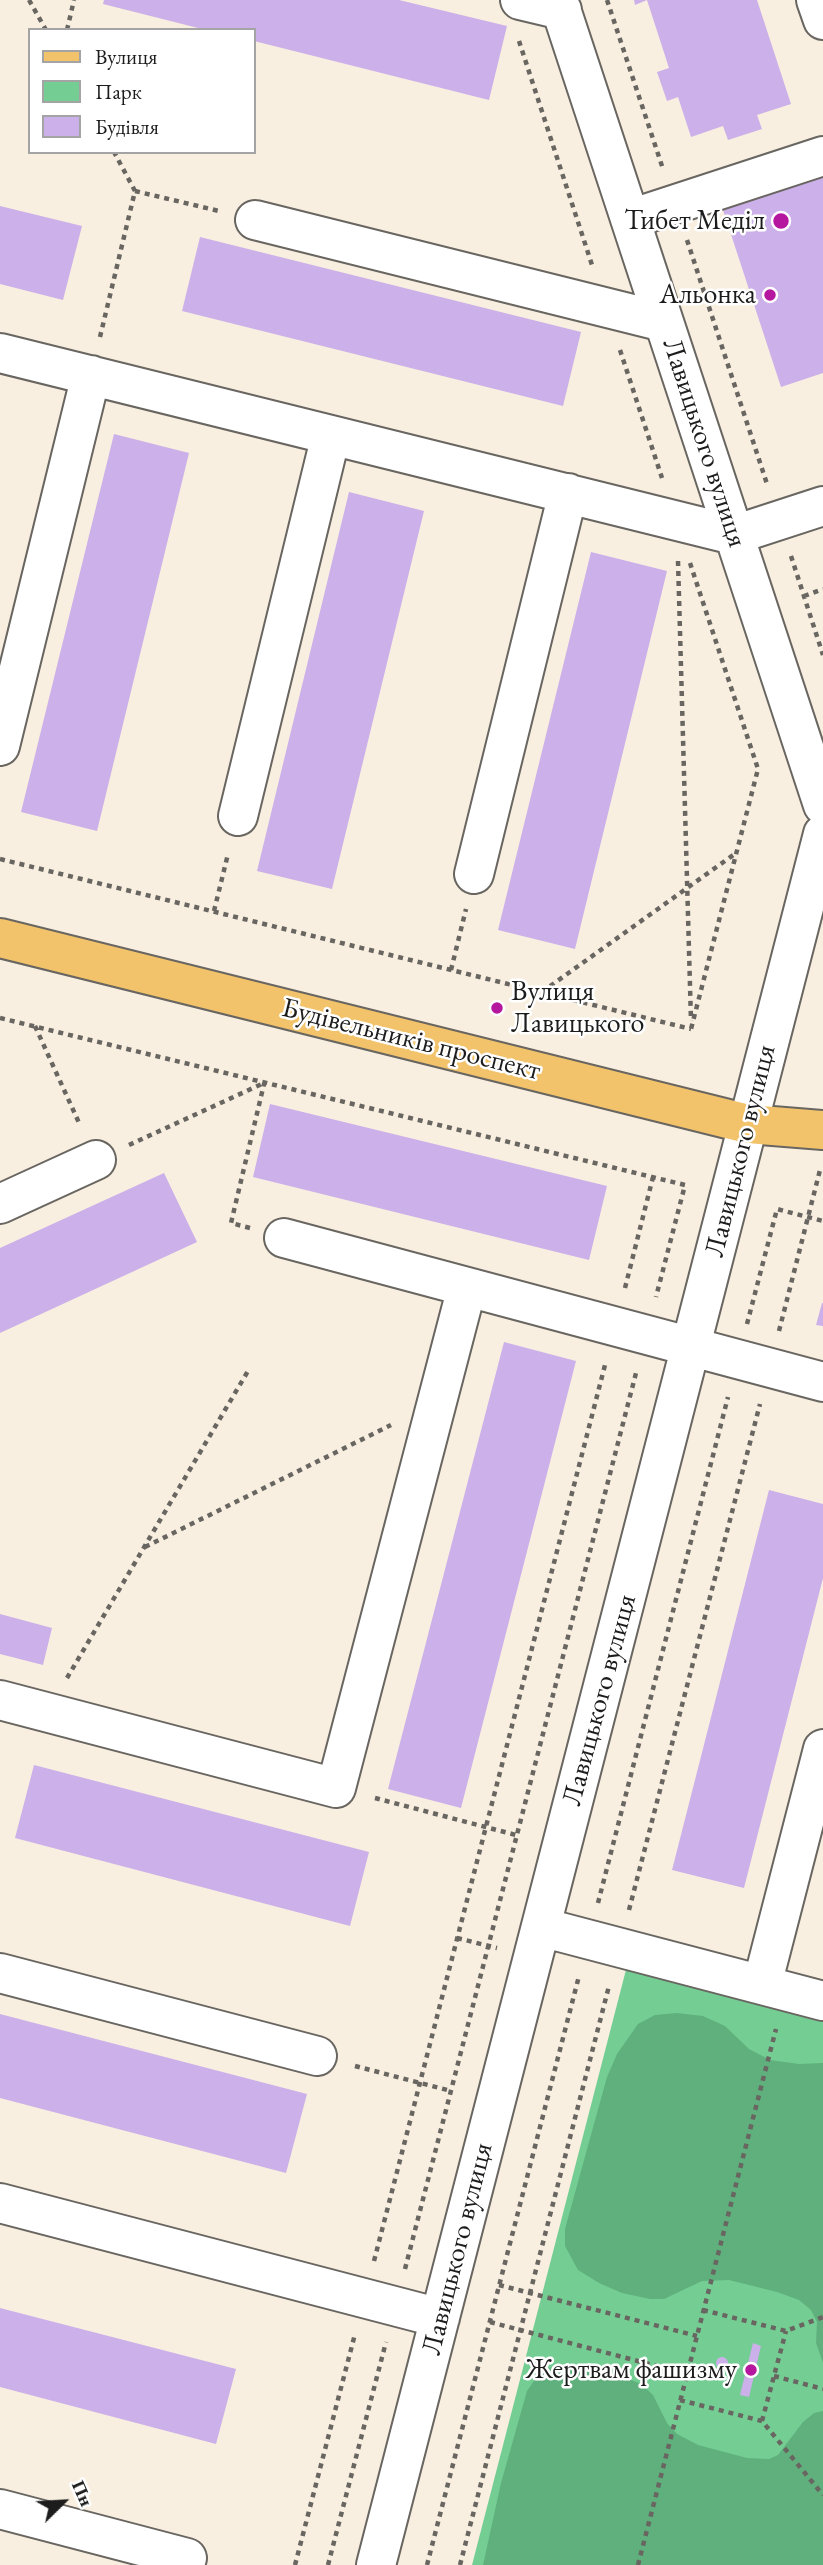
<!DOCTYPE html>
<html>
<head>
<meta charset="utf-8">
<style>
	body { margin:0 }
	#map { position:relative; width:823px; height:2565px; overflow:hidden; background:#f8efe0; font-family:"EB Garamond",serif }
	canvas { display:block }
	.legend { position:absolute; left:28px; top:28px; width:228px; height:126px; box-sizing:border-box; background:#fff; border:2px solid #a4a4a4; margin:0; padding:9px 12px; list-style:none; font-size:21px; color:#1c1c1c }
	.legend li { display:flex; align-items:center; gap:14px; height:35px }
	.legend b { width:35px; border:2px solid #a4a4a4 }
	.north { position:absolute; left:28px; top:2467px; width:70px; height:70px; -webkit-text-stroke:5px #fff; paint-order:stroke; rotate:66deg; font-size:19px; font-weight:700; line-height:28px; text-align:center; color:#1c1c1c }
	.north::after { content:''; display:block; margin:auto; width:24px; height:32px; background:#1c1c1c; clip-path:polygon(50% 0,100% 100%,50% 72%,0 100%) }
</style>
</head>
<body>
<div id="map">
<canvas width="823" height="2565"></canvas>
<ul class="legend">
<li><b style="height:9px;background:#f2c36a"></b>Вулиця</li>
<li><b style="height:19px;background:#74cd93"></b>Парк</li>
<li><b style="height:19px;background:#ccb0e9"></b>Будівля</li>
</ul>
<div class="north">Пн</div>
</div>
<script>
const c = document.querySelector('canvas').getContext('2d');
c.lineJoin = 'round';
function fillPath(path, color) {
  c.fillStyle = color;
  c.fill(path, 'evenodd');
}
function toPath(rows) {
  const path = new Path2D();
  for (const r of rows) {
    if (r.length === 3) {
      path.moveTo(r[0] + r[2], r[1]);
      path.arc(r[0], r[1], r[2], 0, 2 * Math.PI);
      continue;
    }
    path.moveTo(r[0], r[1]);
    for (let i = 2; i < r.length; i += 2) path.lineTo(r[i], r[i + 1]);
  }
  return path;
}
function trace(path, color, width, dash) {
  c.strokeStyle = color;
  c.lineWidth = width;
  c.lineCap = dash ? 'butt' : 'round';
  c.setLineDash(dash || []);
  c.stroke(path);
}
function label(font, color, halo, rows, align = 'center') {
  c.font = font + ' "EB Garamond",serif';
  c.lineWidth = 5;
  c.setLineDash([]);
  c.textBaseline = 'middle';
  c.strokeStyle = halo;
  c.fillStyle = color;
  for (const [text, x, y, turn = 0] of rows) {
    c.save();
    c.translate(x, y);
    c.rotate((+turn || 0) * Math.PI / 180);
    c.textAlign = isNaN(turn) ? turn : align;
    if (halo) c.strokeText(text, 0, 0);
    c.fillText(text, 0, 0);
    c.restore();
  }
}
fillPath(toPath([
	[628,1962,823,2013,823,2565,472,2565]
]), '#74cd93');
fillPath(toPath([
	[677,2013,703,2016,725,2026,749,2049,770,2060,799,2064,823,2063,823,2363,816,2343,817,2322,811,2310,799,2300,777,2292,729,2280,702,2281,664,2299,650,2299,622,2293,599,2283,578,2270,565,2246,565,2229,607,2077,617,2054,638,2024,655,2015],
	[572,2365,619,2375,641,2384,653,2395,667,2423,677,2434,698,2445,747,2458,769,2459,778,2455,803,2422,814,2413,823,2411,823,2565,483,2565,501,2483,527,2391,538,2375,552,2367]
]), '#5fb07d');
fillPath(toPath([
	[104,0,399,0,507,26,489,100,254,41,254,30,206,30,103,4],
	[634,0,757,0,791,104,757,115,762,129,728,140,723,126,691,137,678,97,667,101,657,72,669,68,647,0,635,5],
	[823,177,823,373,781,387,723,210],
	[0,206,82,226,63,300,0,284],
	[200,237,581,332,563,406,182,311],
	[114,434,189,453,97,831,21,812],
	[349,492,424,511,332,889,257,871],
	[591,552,667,571,575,949,498,930],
	[270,1104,607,1186,589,1260,253,1177],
	[164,1173,197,1242,0,1333,0,1248],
	[822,1303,823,1303,823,1326,816,1325],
	[504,1342,576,1361,461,1808,388,1789],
	[769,1490,823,1504,823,1578,744,1888,672,1870],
	[0,1614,52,1628,43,1665,0,1654],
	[34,1765,369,1852,350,1926,15,1838],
	[0,2014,307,2094,286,2173,0,2098],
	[0,2308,236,2369,216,2444,0,2387],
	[753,2343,761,2346,749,2397,740,2395],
	[722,2363,6]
]), '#ccb0e9');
const minor = toPath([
	[520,0,562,10],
	[558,0,823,805],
	[816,0,823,20],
	[630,219,823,156],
	[255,220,664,322],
	[0,353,734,535,823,506],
	[0,746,91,375],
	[238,816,331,435],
	[474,874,568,493],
	[0,1204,96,1160],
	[284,1238,823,1382],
	[0,1700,336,1788,467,1287],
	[541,1927,823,2001],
	[0,1973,317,2056],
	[762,1985,823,1749],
	[0,2203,440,2318],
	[0,2509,187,2558],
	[376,2565,823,834]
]);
const major = toPath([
	[0,938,748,1124,823,1130]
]);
trace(minor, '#696661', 42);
trace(major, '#696661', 42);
trace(toPath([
	[29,0,46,30],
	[607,0,663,169],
	[67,30,74,0],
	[519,41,592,265],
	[135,191,219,211],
	[687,240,767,484],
	[100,337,135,191,114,152],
	[620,350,662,478],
	[791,556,823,655],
	[678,561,691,1021],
	[690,563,758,769,691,1029],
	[804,596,823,589],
	[0,859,691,1029],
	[214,911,228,854],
	[451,970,466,909],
	[542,992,736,853],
	[0,1018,685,1185,656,1297],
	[35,1026,80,1125],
	[129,1145,264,1083],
	[250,1228,231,1223,264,1084],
	[625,1288,653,1177],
	[747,1324,777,1209,823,1221],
	[779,1331,820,1170],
	[145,1547,391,1425],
	[67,1678,248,1371],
	[375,1798,516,1835],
	[598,1903,728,1397],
	[629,1910,760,1404],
	[457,1938,497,1948],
	[355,2066,451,2091],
	[374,2261,605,1365],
	[405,2269,636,1373],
	[499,2285,697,2336],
	[703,2310,786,2331,823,2317],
	[490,2322,687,2374],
	[774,2376,823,2389],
	[680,2400,762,2421,823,2495],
	[762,2421,786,2331],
	[295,2565,355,2334],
	[328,2565,386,2342],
	[427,2565,579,1976],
	[460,2565,609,1986],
	[638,2565,776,2029]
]), '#696661', 4.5, [5, 5]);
trace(minor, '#fff', 38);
trace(major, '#f2c36a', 38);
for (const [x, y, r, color] of [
	[781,221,9,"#b5179e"],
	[770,295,7,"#b5179e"],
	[497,1008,7,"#b5179e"],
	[751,2370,7,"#b5179e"]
]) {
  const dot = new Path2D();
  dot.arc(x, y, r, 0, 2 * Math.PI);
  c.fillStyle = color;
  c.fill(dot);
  trace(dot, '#fff', 2.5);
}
label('28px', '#1c1c1c', '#fff', [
	["Тибет Меділ",765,221],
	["Альонка",756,295],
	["Вулиця",511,992,"left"],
	["Лавицького",511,1024,"left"],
	["Жертвам фашизму",737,2370]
], 'right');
label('28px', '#1c1c1c', '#fff', [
	["Лавицького вулиця",704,443,72],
	["Будівельників проспект",411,1040,14],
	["Лавицького вулиця",741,1151,-76],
	["Лавицького вулиця",600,1700,-75],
	["Лавицького вулиця",458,2249,-76]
]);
</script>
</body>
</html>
